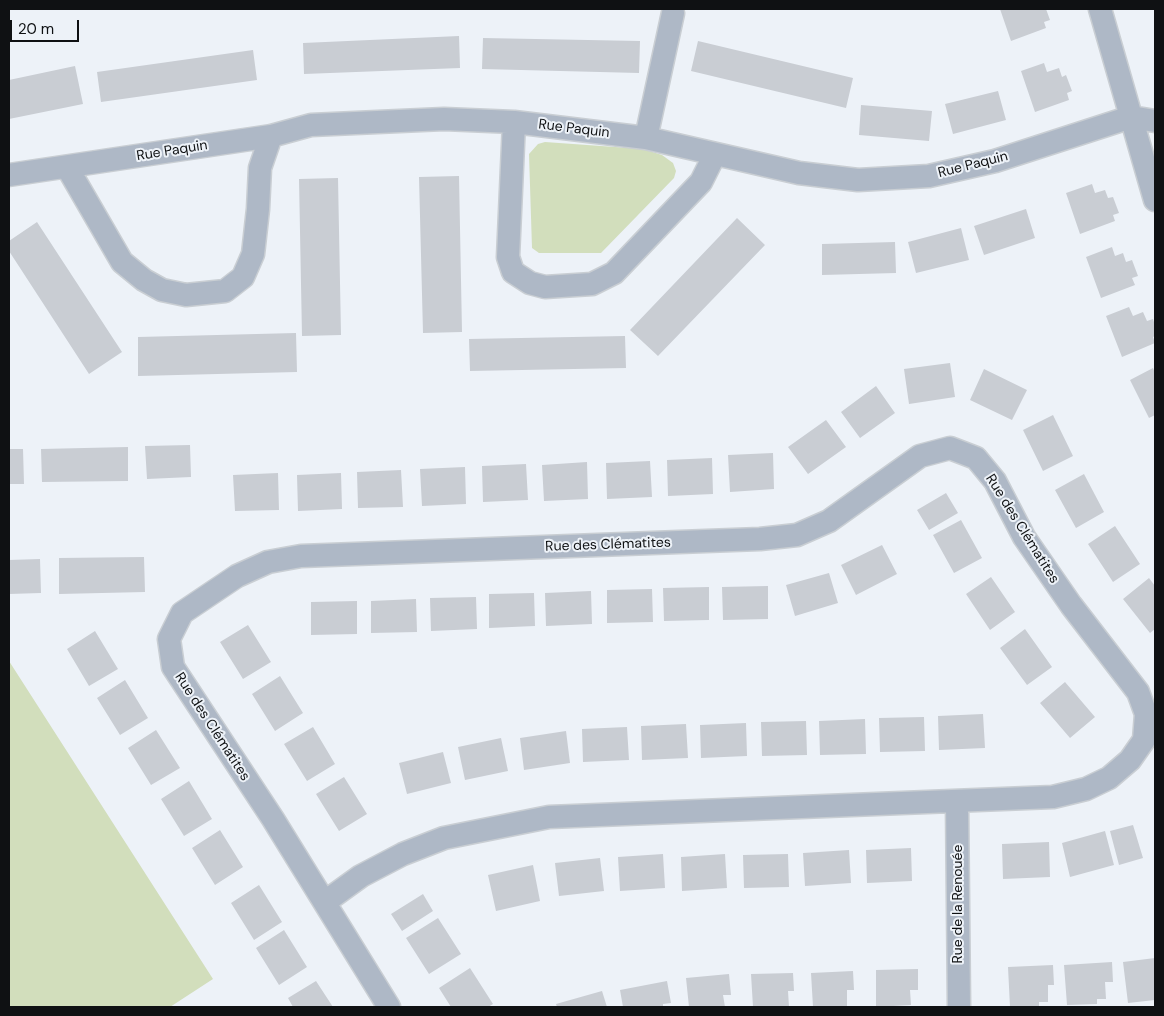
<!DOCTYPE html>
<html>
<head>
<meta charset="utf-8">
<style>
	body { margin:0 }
	#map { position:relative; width:1164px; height:1016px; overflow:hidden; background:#edf2f8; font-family:"DM Sans",sans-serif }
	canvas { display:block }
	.frame { position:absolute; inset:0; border:10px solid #0f1113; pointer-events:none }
	.scale { position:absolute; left:10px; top:20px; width:69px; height:22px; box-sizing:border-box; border:2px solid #0f1113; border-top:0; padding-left:6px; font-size:15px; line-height:18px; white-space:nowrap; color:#0f1113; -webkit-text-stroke:4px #edf2f8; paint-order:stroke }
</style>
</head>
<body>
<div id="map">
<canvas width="1164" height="1016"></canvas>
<div class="frame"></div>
<div class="scale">20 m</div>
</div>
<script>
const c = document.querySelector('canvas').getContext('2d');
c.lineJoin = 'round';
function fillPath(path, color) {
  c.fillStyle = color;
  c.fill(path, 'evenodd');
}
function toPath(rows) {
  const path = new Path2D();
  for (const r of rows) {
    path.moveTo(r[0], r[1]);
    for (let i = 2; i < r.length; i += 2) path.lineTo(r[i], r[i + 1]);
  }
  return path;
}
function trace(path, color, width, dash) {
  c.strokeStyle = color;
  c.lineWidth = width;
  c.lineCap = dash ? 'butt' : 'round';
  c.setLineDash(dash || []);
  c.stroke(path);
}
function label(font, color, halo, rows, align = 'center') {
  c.font = font + ' "DM Sans",sans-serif';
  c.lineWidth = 4;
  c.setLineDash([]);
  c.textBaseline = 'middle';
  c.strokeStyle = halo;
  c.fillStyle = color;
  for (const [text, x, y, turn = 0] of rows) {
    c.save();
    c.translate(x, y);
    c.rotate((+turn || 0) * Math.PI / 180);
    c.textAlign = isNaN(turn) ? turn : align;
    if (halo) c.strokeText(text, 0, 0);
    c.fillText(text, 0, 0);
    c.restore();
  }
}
fillPath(toPath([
	[545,142,643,149,662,155,673,163,676,171,674,178,601,253,539,253,532,248,529,154,538,144],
	[9,661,213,979,170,1007,9,1007]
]), '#d2debc');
fillPath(toPath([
	[1000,9,1046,9,1050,20,1044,22,1046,28,1011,41],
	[459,36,460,68,304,74,303,43],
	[483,38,640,41,639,73,482,69],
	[698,41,853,78,846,108,691,71],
	[253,50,257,80,101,102,97,72],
	[1044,63,1047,72,1059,68,1062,77,1066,75,1072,91,1067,93,1069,100,1035,112,1021,71],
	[75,66,83,104,9,119,9,80],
	[998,91,1006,120,953,134,945,104],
	[861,105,932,111,929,141,859,135],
	[459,176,462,332,423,333,419,177],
	[338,178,341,335,302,336,299,179],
	[1092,184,1095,193,1105,190,1108,198,1113,197,1119,213,1113,215,1115,221,1080,234,1066,193],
	[1026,209,1035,238,984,255,974,226],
	[737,218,765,245,658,356,630,330],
	[37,222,122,352,89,374,9,251,9,241],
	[961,228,969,260,916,273,908,242],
	[895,242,896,273,822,275,822,244],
	[1112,247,1115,256,1123,253,1126,262,1132,260,1138,276,1132,278,1135,285,1101,298,1086,257],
	[1129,307,1133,316,1143,312,1147,321,1153,319,1155,325,1155,336,1153,337,1155,343,1122,357,1106,316],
	[296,333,297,372,138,376,138,337],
	[625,336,626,368,470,371,469,339],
	[950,363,955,397,909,404,904,369],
	[1153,368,1155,373,1155,415,1149,418,1130,380],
	[984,369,1027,390,1012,420,970,400],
	[876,386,895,413,860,438,841,412],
	[1053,415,1073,456,1043,471,1023,430],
	[826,420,846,447,808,474,788,447],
	[190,445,191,477,147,479,145,446],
	[128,447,128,481,42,482,41,449],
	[9,449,23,449,24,484,9,484],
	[773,453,774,489,730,492,728,455],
	[712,458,713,494,668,496,667,460],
	[650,461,652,497,607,499,606,463],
	[587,462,588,499,544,501,542,465],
	[526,464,528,500,483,502,482,466],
	[465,467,466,504,422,506,420,469],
	[401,470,403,507,358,508,357,472],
	[278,473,279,510,235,511,233,475],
	[341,473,342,509,298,511,297,475],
	[1084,474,1104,512,1076,528,1055,490],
	[946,493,958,513,929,530,917,510],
	[961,520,982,558,954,573,933,535],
	[1115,526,1140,564,1113,582,1088,544],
	[882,545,897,574,856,595,841,565],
	[144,557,145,592,59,594,59,558],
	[40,559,41,593,9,594,9,560],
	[829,573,838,603,795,616,786,585],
	[991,577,1015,612,990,630,966,594],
	[1149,578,1155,586,1155,629,1150,633,1123,599],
	[768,586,768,619,723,620,722,587],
	[709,587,709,620,664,621,663,588],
	[652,589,653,622,607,623,607,590],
	[591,591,592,624,546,626,545,593],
	[534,593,535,626,489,628,489,594],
	[476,597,477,629,431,631,430,598],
	[416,599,417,632,371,633,371,601],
	[357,601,357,634,311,635,311,602],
	[248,625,271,662,243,679,220,642],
	[1025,629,1052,667,1027,685,1000,648],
	[95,631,118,669,89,686,67,649],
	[280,676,303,713,275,731,252,694],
	[125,680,148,718,120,735,97,698],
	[1065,682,1095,717,1070,738,1040,703],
	[983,714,985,748,939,750,938,716],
	[924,717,925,751,880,752,879,718],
	[865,719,866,754,820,755,819,721],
	[806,721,807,755,762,756,761,722],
	[746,723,747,756,701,758,700,725],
	[686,724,688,758,642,760,641,726],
	[313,727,335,764,307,781,284,744],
	[627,727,629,760,583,762,582,729],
	[156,730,180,768,151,785,128,748],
	[566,731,570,763,524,770,520,738],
	[501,738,508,771,465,780,458,747],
	[443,752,451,783,407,794,399,763],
	[344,777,367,814,339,831,316,794],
	[189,781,212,819,184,836,161,799],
	[1133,825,1143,858,1119,865,1110,831],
	[220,830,243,867,215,885,192,848],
	[1105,831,1114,865,1070,877,1062,843],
	[1049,842,1050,877,1003,879,1002,844],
	[911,848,912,881,867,883,866,850],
	[849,850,851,883,805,886,803,853],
	[663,854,665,888,620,891,618,857],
	[725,854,727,888,682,891,681,857],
	[788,854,789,887,744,888,743,855],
	[600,858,604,891,559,896,555,863],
	[533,865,540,901,496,911,488,875],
	[259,885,282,922,254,940,231,903],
	[423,894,433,911,402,931,391,914],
	[438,918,461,954,429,974,406,938],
	[284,930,307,967,279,985,256,948],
	[1155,958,1155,1000,1128,1003,1123,962],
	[1112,962,1113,982,1105,982,1106,999,1097,999,1097,1004,1067,1005,1064,965],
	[1053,965,1054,985,1048,985,1048,1002,1039,1002,1039,1007,1010,1007,1008,967],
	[470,968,493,1004,488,1007,451,1007,439,988],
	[918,969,918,990,910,990,911,1005,876,1007,876,970],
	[853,971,854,990,847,990,847,1006,813,1007,811,973],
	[793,973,794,991,788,991,789,1007,753,1007,751,974],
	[729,974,731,995,723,995,725,1007,689,1007,686,978],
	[316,981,333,1007,293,1007,288,998],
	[667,981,671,1003,663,1004,663,1007,623,1007,620,990],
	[602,991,607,1007,557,1007,556,1004]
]), '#c9cdd3');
const minor = toPath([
	[1100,9,1155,200],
	[514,122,508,257,513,272,530,283,545,287,592,284,614,273,701,182,715,154],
	[646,138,673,13],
	[67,167,122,262,144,280,162,290,186,295,225,291,243,277,253,254,258,209,260,168,271,136],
	[9,175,271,136,311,125,444,119,514,122,646,138,799,173,858,180,929,176,995,161,1131,117,1155,121],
	[957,801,959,1007],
	[325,902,361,876,403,854,444,838,549,817,1053,797,1086,789,1109,778,1130,760,1144,740,1146,714,1138,692,1071,605,1024,537,995,481,976,458,950,448,920,456,829,521,797,535,760,539,301,556,268,562,237,576,182,613,169,639,173,667,273,819,389,1007]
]);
trace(minor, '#c9ced3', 25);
trace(minor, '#aeb8c6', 22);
label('14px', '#0f1113', '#edf2f8', [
	["Rue Paquin",574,129,7],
	["Rue Paquin",172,151,-9],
	["Rue Paquin",973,165,-14],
	["Rue des Clématites",1022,529,58],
	["Rue des Clématites",608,545,-2],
	["Rue des Clématites",212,727,57],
	["Rue de la Renouée",958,904,-90]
]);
</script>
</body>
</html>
